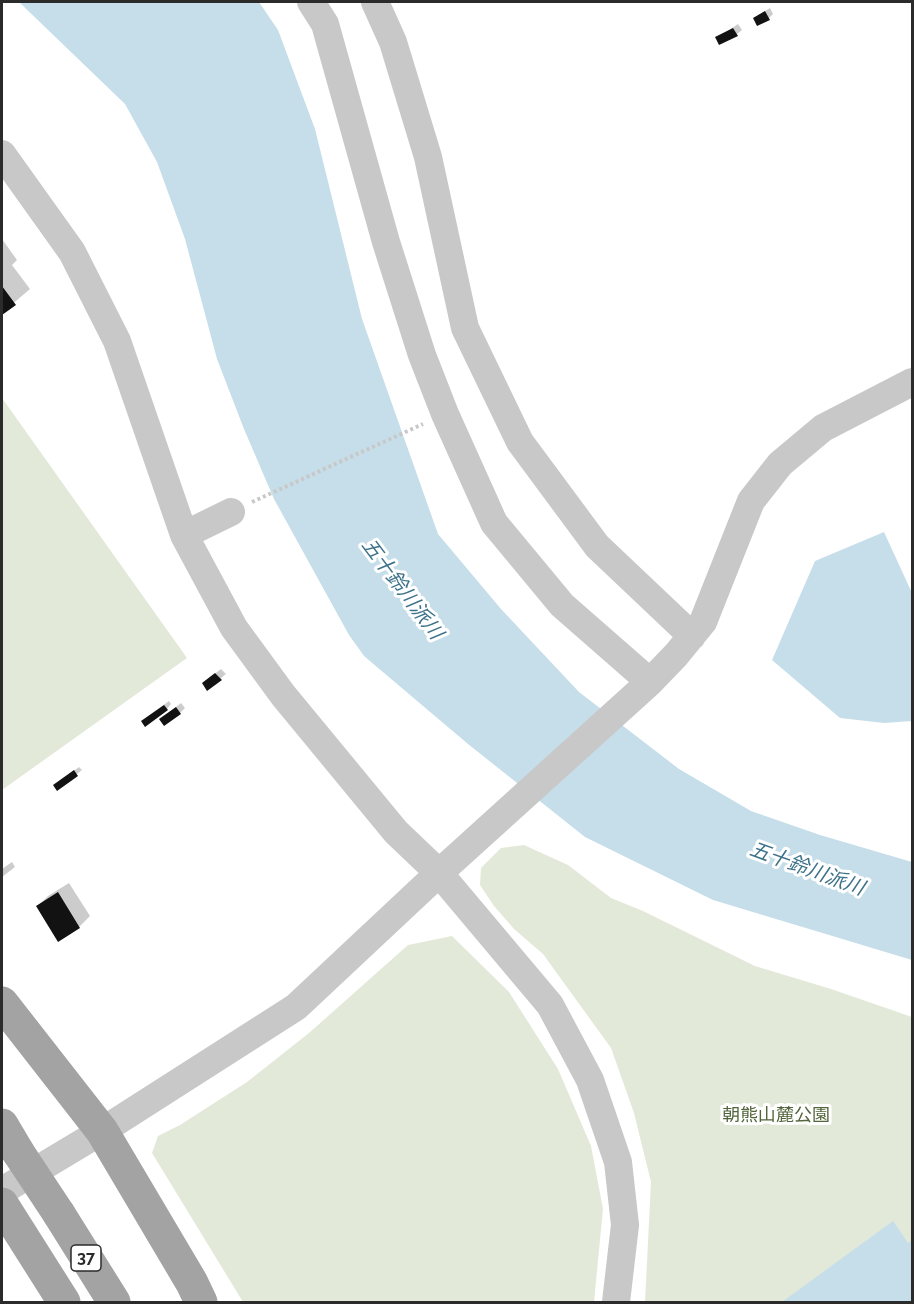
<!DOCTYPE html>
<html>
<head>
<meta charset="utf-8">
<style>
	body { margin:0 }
	#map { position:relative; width:914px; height:1304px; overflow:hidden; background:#fff; font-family:Raleway,sans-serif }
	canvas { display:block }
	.frame { position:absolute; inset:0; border:3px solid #2b2b2b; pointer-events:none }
</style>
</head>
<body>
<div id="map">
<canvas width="914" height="1304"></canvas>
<div class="frame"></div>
</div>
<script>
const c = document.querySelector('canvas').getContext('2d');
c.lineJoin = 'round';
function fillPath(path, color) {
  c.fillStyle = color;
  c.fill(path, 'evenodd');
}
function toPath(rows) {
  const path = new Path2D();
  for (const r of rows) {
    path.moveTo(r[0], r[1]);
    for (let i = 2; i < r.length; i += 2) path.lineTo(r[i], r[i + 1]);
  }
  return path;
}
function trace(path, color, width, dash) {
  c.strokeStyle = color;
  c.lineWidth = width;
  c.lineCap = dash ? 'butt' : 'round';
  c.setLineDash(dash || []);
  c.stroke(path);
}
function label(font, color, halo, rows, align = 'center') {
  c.font = font + ' Raleway,"Noto Sans JP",sans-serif';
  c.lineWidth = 6;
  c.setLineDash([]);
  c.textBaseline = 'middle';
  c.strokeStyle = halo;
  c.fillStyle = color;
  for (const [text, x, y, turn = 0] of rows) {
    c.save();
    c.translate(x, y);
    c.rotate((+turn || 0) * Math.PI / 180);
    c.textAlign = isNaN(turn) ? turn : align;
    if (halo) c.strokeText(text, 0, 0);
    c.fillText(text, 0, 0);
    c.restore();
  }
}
fillPath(toPath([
	[2,398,187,658,2,790],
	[524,845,568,865,611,898,643,911,755,966,831,989,912,1017,912,1302,645,1302,651,1182,634,1113,611,1048,543,954,514,929,494,906,480,885,481,868,501,848],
	[452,936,509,992,558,1069,591,1146,603,1209,594,1302,243,1302,152,1153,158,1136,180,1125,247,1082,309,1033,408,945]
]), '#e3e9d9');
fillPath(toPath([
	[19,2,259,2,278,30,315,129,362,319,438,534,501,609,579,692,679,769,751,811,820,835,912,862,912,960,713,900,585,837,468,744,364,656,349,635,274,499,244,429,217,359,185,239,157,162,125,104],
	[884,532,912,593,912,721,884,723,840,718,772,660,815,561],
	[893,1221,908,1243,912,1240,912,1302,782,1302]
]), '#c5dee9');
fillPath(toPath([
	[770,8,773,14,769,18,754,18],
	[738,24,742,30,737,34,717,38],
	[2,239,17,260,12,265,30,289,2,313],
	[221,669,226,674,208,689,208,679],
	[169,701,171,704,167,709,147,717],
	[181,703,185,708,180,713,161,719],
	[79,767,82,770,58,789,60,781],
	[12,862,15,867,2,877,2,869],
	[69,883,90,916,80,926,58,940,38,906,48,896]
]), '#0003');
fillPath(toPath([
	[765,11,770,20,757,26,753,18],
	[733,28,738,36,719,45,715,37],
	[2,286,16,305,2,315],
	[215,673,222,680,207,691,202,683],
	[164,705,168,710,145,727,141,721],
	[176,707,181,714,164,726,159,719],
	[74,770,78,776,57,791,53,785],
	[58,892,80,928,58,942,36,906]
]), '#121212');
trace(toPath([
	[252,502,423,424]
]), '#c8c8c8', 4, [3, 3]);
trace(toPath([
	[311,2,325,24,386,242,422,355,445,414,494,523,562,605,650,682],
	[375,2,393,42,428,157,465,328,520,442,597,546,692,636],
	[2,154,72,252,117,341,184,535,234,628,283,695,396,832,439,873,550,1005,590,1080,618,1162,625,1225,616,1302],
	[184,535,231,512],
	[2,1191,102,1131,296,1007,439,873,650,682,676,655,703,622,751,501,780,464,823,428,912,382]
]), '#c8c8c8', 28);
trace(toPath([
	[2,1003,102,1131,192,1283,201,1302],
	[2,1125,18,1152],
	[2,1204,64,1302],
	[59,1214,114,1302]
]), '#a3a3a3', 33);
trace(toPath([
	[18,1152,59,1214]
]), '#a3a3a3', 33);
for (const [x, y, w] of [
	[86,1258,30]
]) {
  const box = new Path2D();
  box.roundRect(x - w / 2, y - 13, w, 26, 4.5);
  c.fillStyle = '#fff';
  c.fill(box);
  trace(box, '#2b2b2b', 1.5);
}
label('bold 16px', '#2b2b2b', null, [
	["37",86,1258]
]);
label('18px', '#52653b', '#fff', [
	["朝熊山麓公園",776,1116]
]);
label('italic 20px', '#3d728a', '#fff', [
	["五十鈴川派川",402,589,53],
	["五十鈴川派川",807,869,20]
]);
</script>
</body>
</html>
